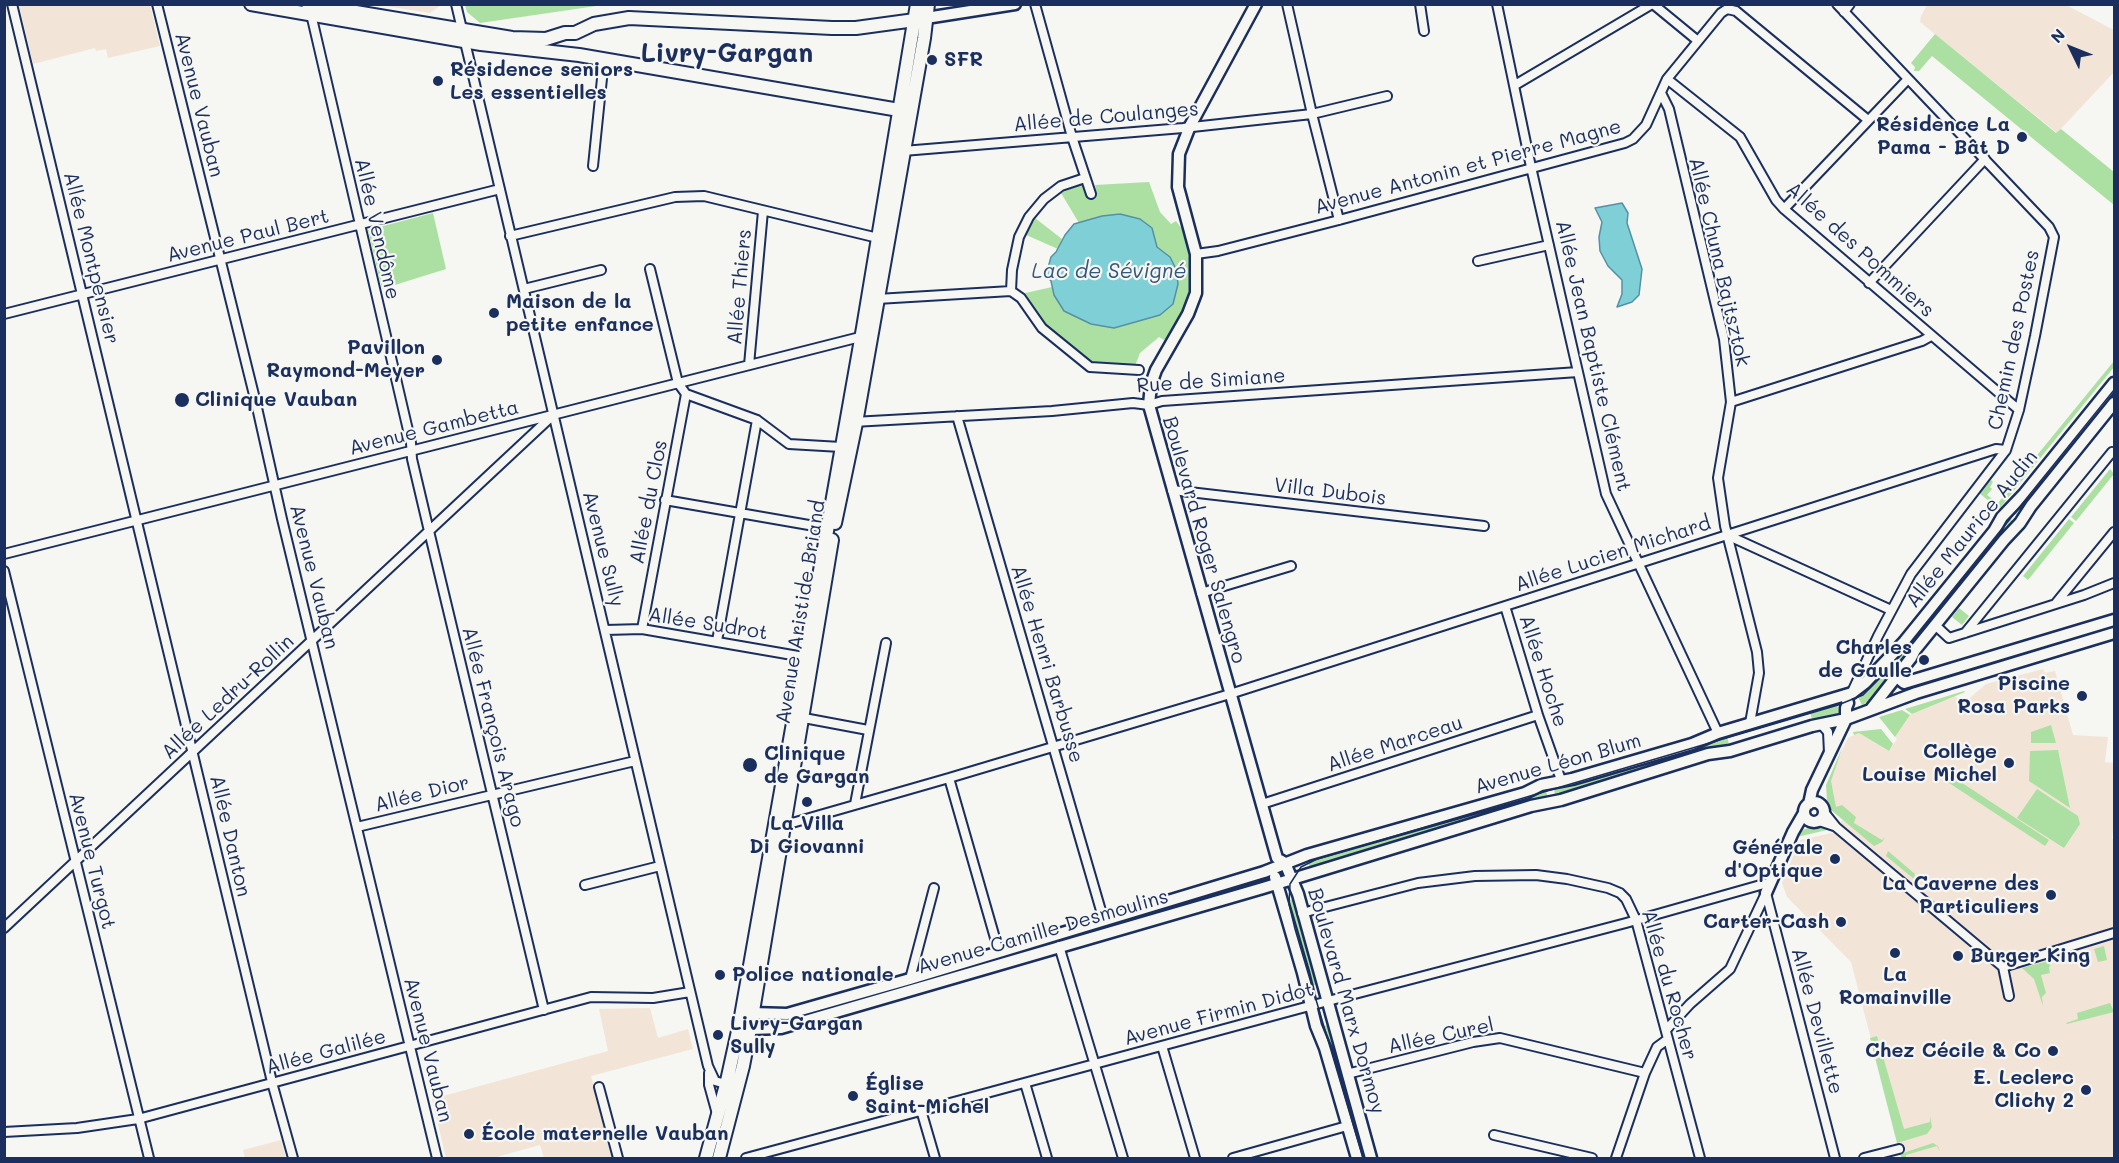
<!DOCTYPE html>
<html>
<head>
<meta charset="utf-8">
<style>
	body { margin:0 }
	#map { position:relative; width:2119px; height:1163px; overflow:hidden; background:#f6f6f2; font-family:Mali,sans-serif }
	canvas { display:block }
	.frame { position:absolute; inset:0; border:6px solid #1b2f5e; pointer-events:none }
	.north { position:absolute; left:2041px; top:18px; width:60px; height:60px; -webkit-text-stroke:4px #f6f6f2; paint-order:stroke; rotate:313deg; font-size:16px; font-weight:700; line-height:24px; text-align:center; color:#1b2f5e }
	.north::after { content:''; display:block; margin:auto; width:21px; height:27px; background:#1b2f5e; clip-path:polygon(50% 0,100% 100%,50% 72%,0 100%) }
</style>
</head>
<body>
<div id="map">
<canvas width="2119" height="1163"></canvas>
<div class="frame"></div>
<div class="north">N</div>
</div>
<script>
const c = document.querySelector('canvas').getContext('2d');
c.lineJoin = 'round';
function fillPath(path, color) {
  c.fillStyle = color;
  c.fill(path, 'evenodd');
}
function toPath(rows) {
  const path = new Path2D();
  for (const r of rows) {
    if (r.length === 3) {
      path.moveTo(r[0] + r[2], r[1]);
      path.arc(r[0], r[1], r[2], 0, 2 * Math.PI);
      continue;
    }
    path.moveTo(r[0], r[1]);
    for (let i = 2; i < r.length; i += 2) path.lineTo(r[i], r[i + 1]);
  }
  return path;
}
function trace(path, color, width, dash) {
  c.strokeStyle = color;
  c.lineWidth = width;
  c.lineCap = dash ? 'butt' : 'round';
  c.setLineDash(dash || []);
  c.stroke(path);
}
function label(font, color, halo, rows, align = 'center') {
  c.font = font + ' Mali,sans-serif';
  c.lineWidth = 4.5;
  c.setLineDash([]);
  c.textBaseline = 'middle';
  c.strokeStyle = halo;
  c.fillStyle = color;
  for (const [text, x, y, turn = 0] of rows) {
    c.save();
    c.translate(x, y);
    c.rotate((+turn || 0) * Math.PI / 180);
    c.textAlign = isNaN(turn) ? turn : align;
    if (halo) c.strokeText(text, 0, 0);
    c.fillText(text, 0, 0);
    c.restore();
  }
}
fillPath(toPath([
	[19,5,150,5,160,46,108,58,106,49,96,51,95,48,33,64],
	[380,5,441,5,430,13],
	[1927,5,2066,5,2114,30,2114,72,2057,133,1920,22,1921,16],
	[2043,669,2045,673,2055,671,2073,735,2108,737,2105,762,2114,763,2114,821,2112,839,2114,839,2114,1158,1902,1158,1851,962,1787,897,1782,883,1800,840,1832,833,1843,819,1831,808,1828,781,1848,738,1859,733,1889,751,1897,739,1895,737,1910,715,1955,696,1963,704,1986,684],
	[650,1008,658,1038,688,1029,693,1049,591,1076,595,1090,598,1094,615,1158,544,1158,540,1145,493,1158,446,1158,432,1099,608,1051,599,1009],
	[281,1140,286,1158,245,1158,243,1150]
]), '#f2e5d7');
fillPath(toPath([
	[465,5,465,4,603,5,480,23,467,12],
	[1935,34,2056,133,2061,129,2114,172,2114,205,1932,56,1919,71,1914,71,1915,67,1911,63],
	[1149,182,1160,212,1171,224,1176,221,1185,233,1192,266,1189,302,1170,336,1164,340,1159,337,1140,353,1135,366,1092,363,1045,325,1021,294,1052,287,1054,295,1114,328,1160,315,1170,257,1157,247,1152,228,1102,216,1079,223,1061,193,1082,184,1085,186,1089,198,1097,195,1095,185],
	[433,213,446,269,382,289,368,230],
	[1035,218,1062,239,1058,249,1024,234],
	[2114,361,2114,367,1999,509,1979,493,2017,446,1991,480,1993,482,1990,487,1992,489,1987,495,1998,503],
	[2114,386,2114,399,2021,519,2011,511],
	[2110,469,2114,474,2076,521,2071,517],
	[2007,516,2016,524,1903,663,1894,655],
	[2069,519,2074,523,2028,580,2023,576],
	[1959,608,1969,616,1962,625,1952,617],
	[1881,674,1887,680,1883,685,1885,686,1872,700,1862,705,1857,695],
	[1964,691,1965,692,1912,714,1905,709],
	[1837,703,1839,714,1813,723,1810,712,1814,711,1813,707],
	[1902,710,1910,715,1895,737,1879,717],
	[2051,725,2056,743,2031,743,2031,732],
	[1881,729,1893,744,1889,751,1859,733,1854,735,1853,732],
	[1726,733,1730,748,1704,751,1570,791,1556,798,1553,786],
	[1843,746,1831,781,1836,807,1842,805,1856,817,1854,823,1882,840,1885,837,1882,842,1874,846,1831,810,1827,801,1826,785],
	[2058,750,2070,808,2029,781,2030,751],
	[1950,775,2049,840,2045,846,1946,781],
	[1545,788,1549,800,1311,870,1306,859,1322,854,1334,853,1531,795],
	[2037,789,2078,816,2080,824,2064,848,2017,818],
	[1813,826,1822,826,1831,829,1797,837,1803,830],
	[1888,851,1915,874,1914,879,1886,856],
	[1296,898,1300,924,1314,970,1321,983,1309,987,1284,902],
	[2104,946,2107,960,2098,962,2094,949],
	[2052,960,2049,968,2050,973,2041,975,2046,993,2042,997,2043,1006,2034,979,2022,968],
	[2110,1003,2114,1012,2067,1024,2066,1023,2078,1019,2077,1013],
	[1332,1024,1368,1158,1360,1158,1320,1027],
	[1877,1036,1904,1129,1930,1122,1930,1116,1932,1127,1927,1134,1897,1143,1870,1038],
	[1933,1143,1938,1146,1940,1152,1937,1146,1906,1155,1906,1158,1902,1158,1900,1154]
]), '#ace0a2');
const water = toPath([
	[1622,203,1628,213,1627,223,1642,269,1639,295,1632,302,1617,307,1622,294,1622,280,1608,266,1600,251,1599,237,1602,222,1595,208,1622,203],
	[1120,214,1140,219,1152,228,1157,247,1170,257,1176,269,1178,284,1173,304,1160,315,1114,328,1091,324,1064,311,1054,295,1051,281,1046,275,1051,257,1056,252,1065,235,1074,224,1102,216,1120,214]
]);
fillPath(water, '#7ed0d6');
trace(water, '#5690a6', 1.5);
const street = toPath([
	[12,4,273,1086,293,1158],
	[157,4,256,403,282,519,437,1158],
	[456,4,708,1066,715,1081,722,1083,727,1081],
	[1035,4,1072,137,1091,194],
	[1287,4,1312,114,1339,220],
	[1420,4,1424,31],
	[1497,4,1531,167,1606,494,1718,733],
	[1653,4,1698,41],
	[1837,4,2049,227,2054,237,2035,336,2019,410,2006,450,1911,574,1878,636,1852,692],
	[1844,12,1850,4],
	[311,14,411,443,412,459,429,531,544,1010],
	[1667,79,1740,137,1776,200,1784,209,2019,410],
	[1515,85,1652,4],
	[1661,93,1669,109,1724,339,1731,402,1718,478,1725,526,1757,652,1759,673,1750,723],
	[903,151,1183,128,1312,114,1387,96],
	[593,166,604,59],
	[1784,209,1908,79],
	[510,236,675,197,704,196,878,238],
	[1196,254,1218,251,1339,220,1625,143,1633,139,1646,125,1667,79,1721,13,1727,9,1736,11,1868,120],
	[1478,261,1549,245],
	[1869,283,1985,159],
	[524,289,601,270],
	[1011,291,1021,298,1042,328,1090,367,1139,370],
	[1011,291,1012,270,1019,237,1029,217,1044,199,1061,186,1085,178],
	[877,299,1011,291],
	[4,314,500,189],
	[749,365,763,211],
	[686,394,757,420,789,444,841,447],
	[1731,402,1922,341,1931,336],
	[957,416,1104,921],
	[853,422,1052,411,1133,403,1149,405,1162,401,1578,372],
	[1172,490,1484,526],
	[665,500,826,528],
	[1727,535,1891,610],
	[4,554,864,336],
	[4,571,149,1158],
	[1201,593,1291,566],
	[2056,603,2114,532],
	[1505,606,1538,715,1561,780],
	[1935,625,1949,638,2084,595,2114,583],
	[642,629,686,394,678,383,650,269],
	[606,630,642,629,804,657],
	[1965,633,2112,452],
	[717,641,757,420],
	[804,718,868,730],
	[1821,724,1828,732,1829,753],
	[949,778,999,952],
	[855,804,886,643],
	[1262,804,1538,715],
	[1824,812,1836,827,2003,967,2114,933],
	[1819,821,1834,826],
	[785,825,949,778,1230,694,1996,449,2006,450],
	[357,827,635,761],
	[585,885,660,866],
	[1766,893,1835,1158],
	[1302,913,1418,883,1475,876,1536,875,1567,879,1608,888,1620,893,1626,899,1636,920,1700,1158],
	[4,928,551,417],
	[1059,946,1123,1158],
	[2003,967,2009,996],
	[910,979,934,888],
	[1666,1030,1690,1004,1730,969,1766,893],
	[1162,1046,1195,1158],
	[709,1073,709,1085,717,1114],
	[1347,1074,1473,1042,1500,1038,1645,1073],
	[1025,1083,1047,1158],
	[599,1087,618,1158],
	[921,1110,935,1158],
	[4,1132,77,1128,138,1119,591,997,653,998,690,992],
	[1494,1135,1592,1158],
	[746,1158,1328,1001,1626,923,1771,882],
	[1233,1158,1347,1126],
	[1616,1158,1645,1073,1657,1047,1668,1039],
	[1864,1158,1899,1149]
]);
const secondary = toPath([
	[1256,4,1190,126,1179,154,1178,187,1196,254,1196,293,1188,314,1156,370,1151,384,1149,405,1277,858],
	[926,18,1015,4],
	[2114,383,2024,494,2002,517,1994,531,1904,642,1865,683,1852,693,1718,733,1692,744,1572,779,1541,785,1525,793,1307,855,1264,872,910,979,787,1014,752,1013,740,1022,750,1029,781,1028,1263,888,1531,806,1561,800,1708,754,1730,751,1812,726,1846,719,1916,693,2114,633],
	[1882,665,1904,683,2114,620],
	[1871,709,1911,658,1915,650,2004,540,2020,523,2031,506,2114,403],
	[1814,812,10],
	[1809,804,1812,790,1846,719,1846,708,1848,703,1845,695],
	[1280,860,1285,863,1298,894,1371,1158],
	[1275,877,1303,973,1316,1026,1325,1048,1357,1158],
	[1766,893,1793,832,1804,813]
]);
const primary = toPath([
	[251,4,481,44,579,55,899,110],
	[308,4,512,38,546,39,565,33,575,33,594,24,629,18,832,28,856,28,922,19],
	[835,523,856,423,924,38,928,4],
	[706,1158,727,1081,740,1022,863,328,917,4],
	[719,1158,743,1066,750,1029,832,540]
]);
trace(street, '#1b2f5e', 12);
trace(secondary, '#1b2f5e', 15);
trace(primary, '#1b2f5e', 16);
trace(street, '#f6f6f2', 8);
trace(secondary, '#f6f6f2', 10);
trace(primary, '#f6f6f2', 12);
trace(toPath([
	[1363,1158,1295,929,1289,904,1290,884,1301,867,1317,859,1838,705,1863,695,1888,670,2114,390]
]), '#1b2f5e', 1.5);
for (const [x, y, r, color] of [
	[932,60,6,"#1b2f5e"],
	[438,81,6,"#1b2f5e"],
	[2022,137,6,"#1b2f5e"],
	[494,313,6,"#1b2f5e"],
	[437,360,6,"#1b2f5e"],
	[182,400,8,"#1b2f5e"],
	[1924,660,6,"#1b2f5e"],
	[2082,696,6,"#1b2f5e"],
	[2009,763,6,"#1b2f5e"],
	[750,765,8,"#1b2f5e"],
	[807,802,6,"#1b2f5e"],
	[1835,859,6,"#1b2f5e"],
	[2051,895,6,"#1b2f5e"],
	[1841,922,6,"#1b2f5e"],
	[1895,953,6,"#1b2f5e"],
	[1958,956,6,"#1b2f5e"],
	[720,975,6,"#1b2f5e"],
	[718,1035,6,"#1b2f5e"],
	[2053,1051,6,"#1b2f5e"],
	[2086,1090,6,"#1b2f5e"],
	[853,1096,6,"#1b2f5e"],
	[469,1134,6,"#1b2f5e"]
]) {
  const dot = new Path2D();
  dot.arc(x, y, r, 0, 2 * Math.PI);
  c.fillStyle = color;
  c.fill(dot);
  trace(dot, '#f6f6f2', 2);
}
label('bold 20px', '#1b2f5e', '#f6f6f2', [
	["SFR",944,60],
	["Résidence seniors",450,70],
	["Les essentielles",450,93],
	["Résidence La",2010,125,"right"],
	["Pama - Bât D",2010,148,"right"],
	["Maison de la",506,302],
	["petite enfance",506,325],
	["Pavillon",425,348,"right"],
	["Raymond-Meyer",425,371,"right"],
	["Clinique Vauban",195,400],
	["Charles",1912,648,"right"],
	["de Gaulle",1912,671,"right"],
	["Piscine",2070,684,"right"],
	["Rosa Parks",2070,707,"right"],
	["Collège",1997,752,"right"],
	["Louise Michel",1997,775,"right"],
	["Clinique",764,754],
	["de Gargan",764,777],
	["La Villa",807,824,"center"],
	["Di Giovanni",807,847,"center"],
	["Générale",1823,848,"right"],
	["d'Optique",1823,871,"right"],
	["La Caverne des",2039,884,"right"],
	["Particuliers",2039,907,"right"],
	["Carter-Cash",1829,922,"right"],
	["Burger King",1970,956],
	["Police nationale",732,975],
	["La",1895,975,"center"],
	["Romainville",1895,998,"center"],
	["Livry-Gargan",730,1024],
	["Sully",730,1047],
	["Chez Cécile & Co",2041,1051,"right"],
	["E. Leclerc",2074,1078,"right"],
	["Clichy 2",2074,1101,"right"],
	["Église",865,1084],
	["Saint-Michel",865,1107],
	["École maternelle Vauban",481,1134]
], 'left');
label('20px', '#1b2f5e', '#f6f6f2', [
	["Avenue Vauban",199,105,76],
	["Allée de Coulanges",1106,117,-5],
	["Avenue Antonin et Pierre Magne",1468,167,-15],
	["Allée Vendôme",377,229,77],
	["Avenue Paul Bert",248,236,-14],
	["Allée des Pommiers",1860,250,42],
	["Allée Montpensier",91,258,76],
	["Allée Chuna Bajtsztok",1719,262,77],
	["Allée Thiers",740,287,-85],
	["Chemin des Postes",2014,340,-78],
	["Allée Jean Baptiste Clément",1593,356,77],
	["Rue de Simiane",1211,381,-4],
	["Avenue Gambetta",434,428,-14],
	["Villa Dubois",1330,492,7],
	["Allée du Clos",649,502,-79],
	["Allée Maurice Audin",1972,529,-51],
	["Boulevard Roger Salengro",1204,540,74],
	["Avenue Sully",603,549,76],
	["Allée Lucien Michard",1613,554,-18],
	["Avenue Vauban",314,577,76],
	["Avenue Aristide Briand",801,612,-81],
	["Allée Sudrot",708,624,9],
	["Allée Henri Barbusse",1047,664,73],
	["Allée Hoche",1543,671,72],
	["Allée Ledru-Rollin",228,697,-43],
	["Allée François Arago",493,727,76],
	["Allée Marceau",1395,744,-18],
	["Avenue Léon Blum",1558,764,-16],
	["Allée Dior",422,794,-14],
	["Allée Danton",230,836,77],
	["Avenue Turgot",92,861,76],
	["Avenue Camille Desmoulins",1043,932,-16],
	["Allée du Rocher",1669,985,74],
	["Boulevard Marx Dormoy",1346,1001,74],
	["Avenue Firmin Didot",1219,1014,-15],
	["Allée Devillette",1817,1021,75],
	["Allée Curel",1441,1036,-12],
	["Avenue Vauban",428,1050,76],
	["Allée Galilée",326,1052,-15]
]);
label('italic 21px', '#34577c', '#f6f6f2', [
	["Lac de Sévigné",1109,272]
]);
label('bold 26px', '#1b2f5e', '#f6f6f2', [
	["Livry-Gargan",727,54]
]);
</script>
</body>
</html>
